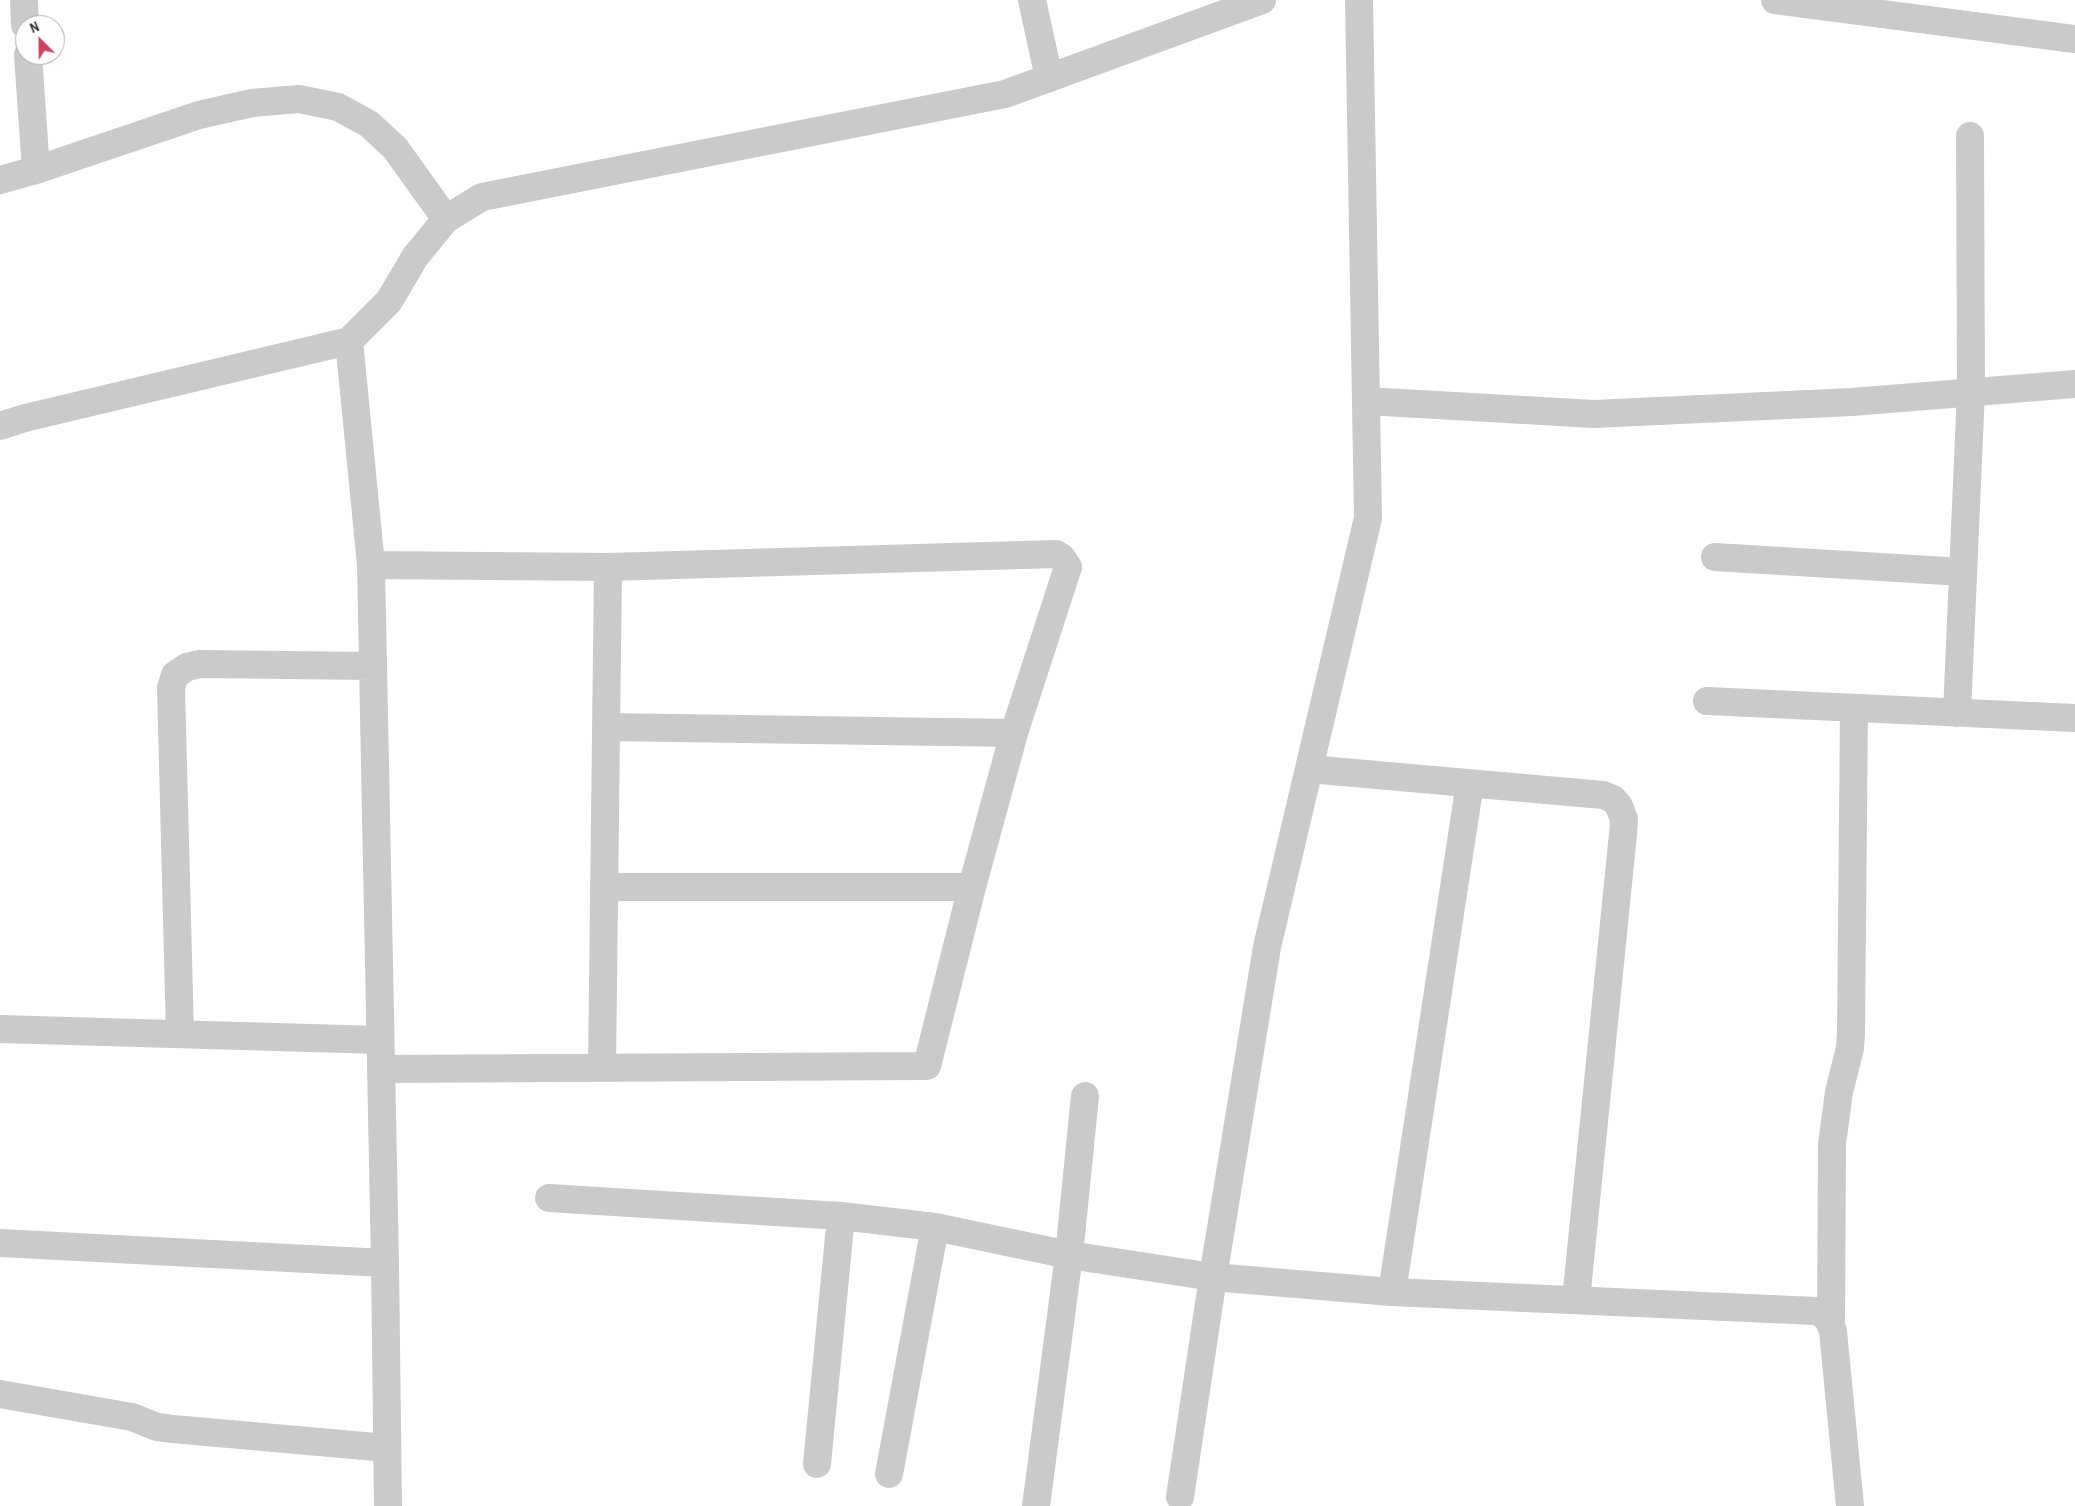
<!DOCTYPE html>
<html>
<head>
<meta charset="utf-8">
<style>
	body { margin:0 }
	#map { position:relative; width:2075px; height:1506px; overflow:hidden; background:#fff; font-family:"Archivo Narrow",sans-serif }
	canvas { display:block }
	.north { position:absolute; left:15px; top:15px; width:50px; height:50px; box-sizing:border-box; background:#fff; border:1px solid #ababab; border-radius:50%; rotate:337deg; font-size:14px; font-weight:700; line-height:20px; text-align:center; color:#2d2d2d }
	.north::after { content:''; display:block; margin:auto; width:18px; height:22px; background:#d3415e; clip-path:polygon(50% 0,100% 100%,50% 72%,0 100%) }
</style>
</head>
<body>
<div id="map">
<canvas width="2075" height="1506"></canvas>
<div class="north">N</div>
</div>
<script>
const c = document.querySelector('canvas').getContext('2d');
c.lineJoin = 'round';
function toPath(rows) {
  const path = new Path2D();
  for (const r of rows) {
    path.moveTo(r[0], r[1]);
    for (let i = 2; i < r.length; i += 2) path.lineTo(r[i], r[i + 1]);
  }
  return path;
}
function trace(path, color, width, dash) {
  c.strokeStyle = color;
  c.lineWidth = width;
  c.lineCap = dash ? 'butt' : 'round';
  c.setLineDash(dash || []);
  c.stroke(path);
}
trace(toPath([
	[24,0,25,25],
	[1032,0,1049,78],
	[1775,0,2075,39],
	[28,55,36,170],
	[0,180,36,170,199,115,252,103,299,99,338,107,369,124,395,148,446,219],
	[349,341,371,565,385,1263,388,1506],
	[1366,401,1594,414,1852,402,2075,384],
	[0,426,25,418,349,341,389,301,415,257,446,219,482,197,1005,94,1262,0],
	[1715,557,1963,572],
	[371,565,608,567,1056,554,1062,558,1068,567,1014,733,972,887,927,1066,381,1069],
	[1707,701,2075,718],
	[1957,713,1971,391,1970,136],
	[606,727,1014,733],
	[1309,769,1603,795,1613,799,1619,806,1624,819,1623,834,1576,1300],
	[604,887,972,887],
	[0,1029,380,1040],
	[180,1034,171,688,175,675,187,667,200,664,373,666],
	[602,1068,608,567],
	[549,1198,841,1216,935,1227,1069,1255,1213,1277,1392,1292,1815,1311,1823,1314,1829,1321,1833,1331,1850,1506],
	[0,1243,385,1263],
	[1392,1292,1470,783],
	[1831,1326,1832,1144,1839,1092,1850,1048,1851,1033,1854,708],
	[0,1394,132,1417,157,1427,173,1429,387,1448],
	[817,1464,841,1216],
	[889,1474,935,1227],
	[1180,1497,1213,1277,1267,947,1368,518,1359,0],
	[1036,1506,1069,1255,1085,1096]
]), '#cacaca', 28);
</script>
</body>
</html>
